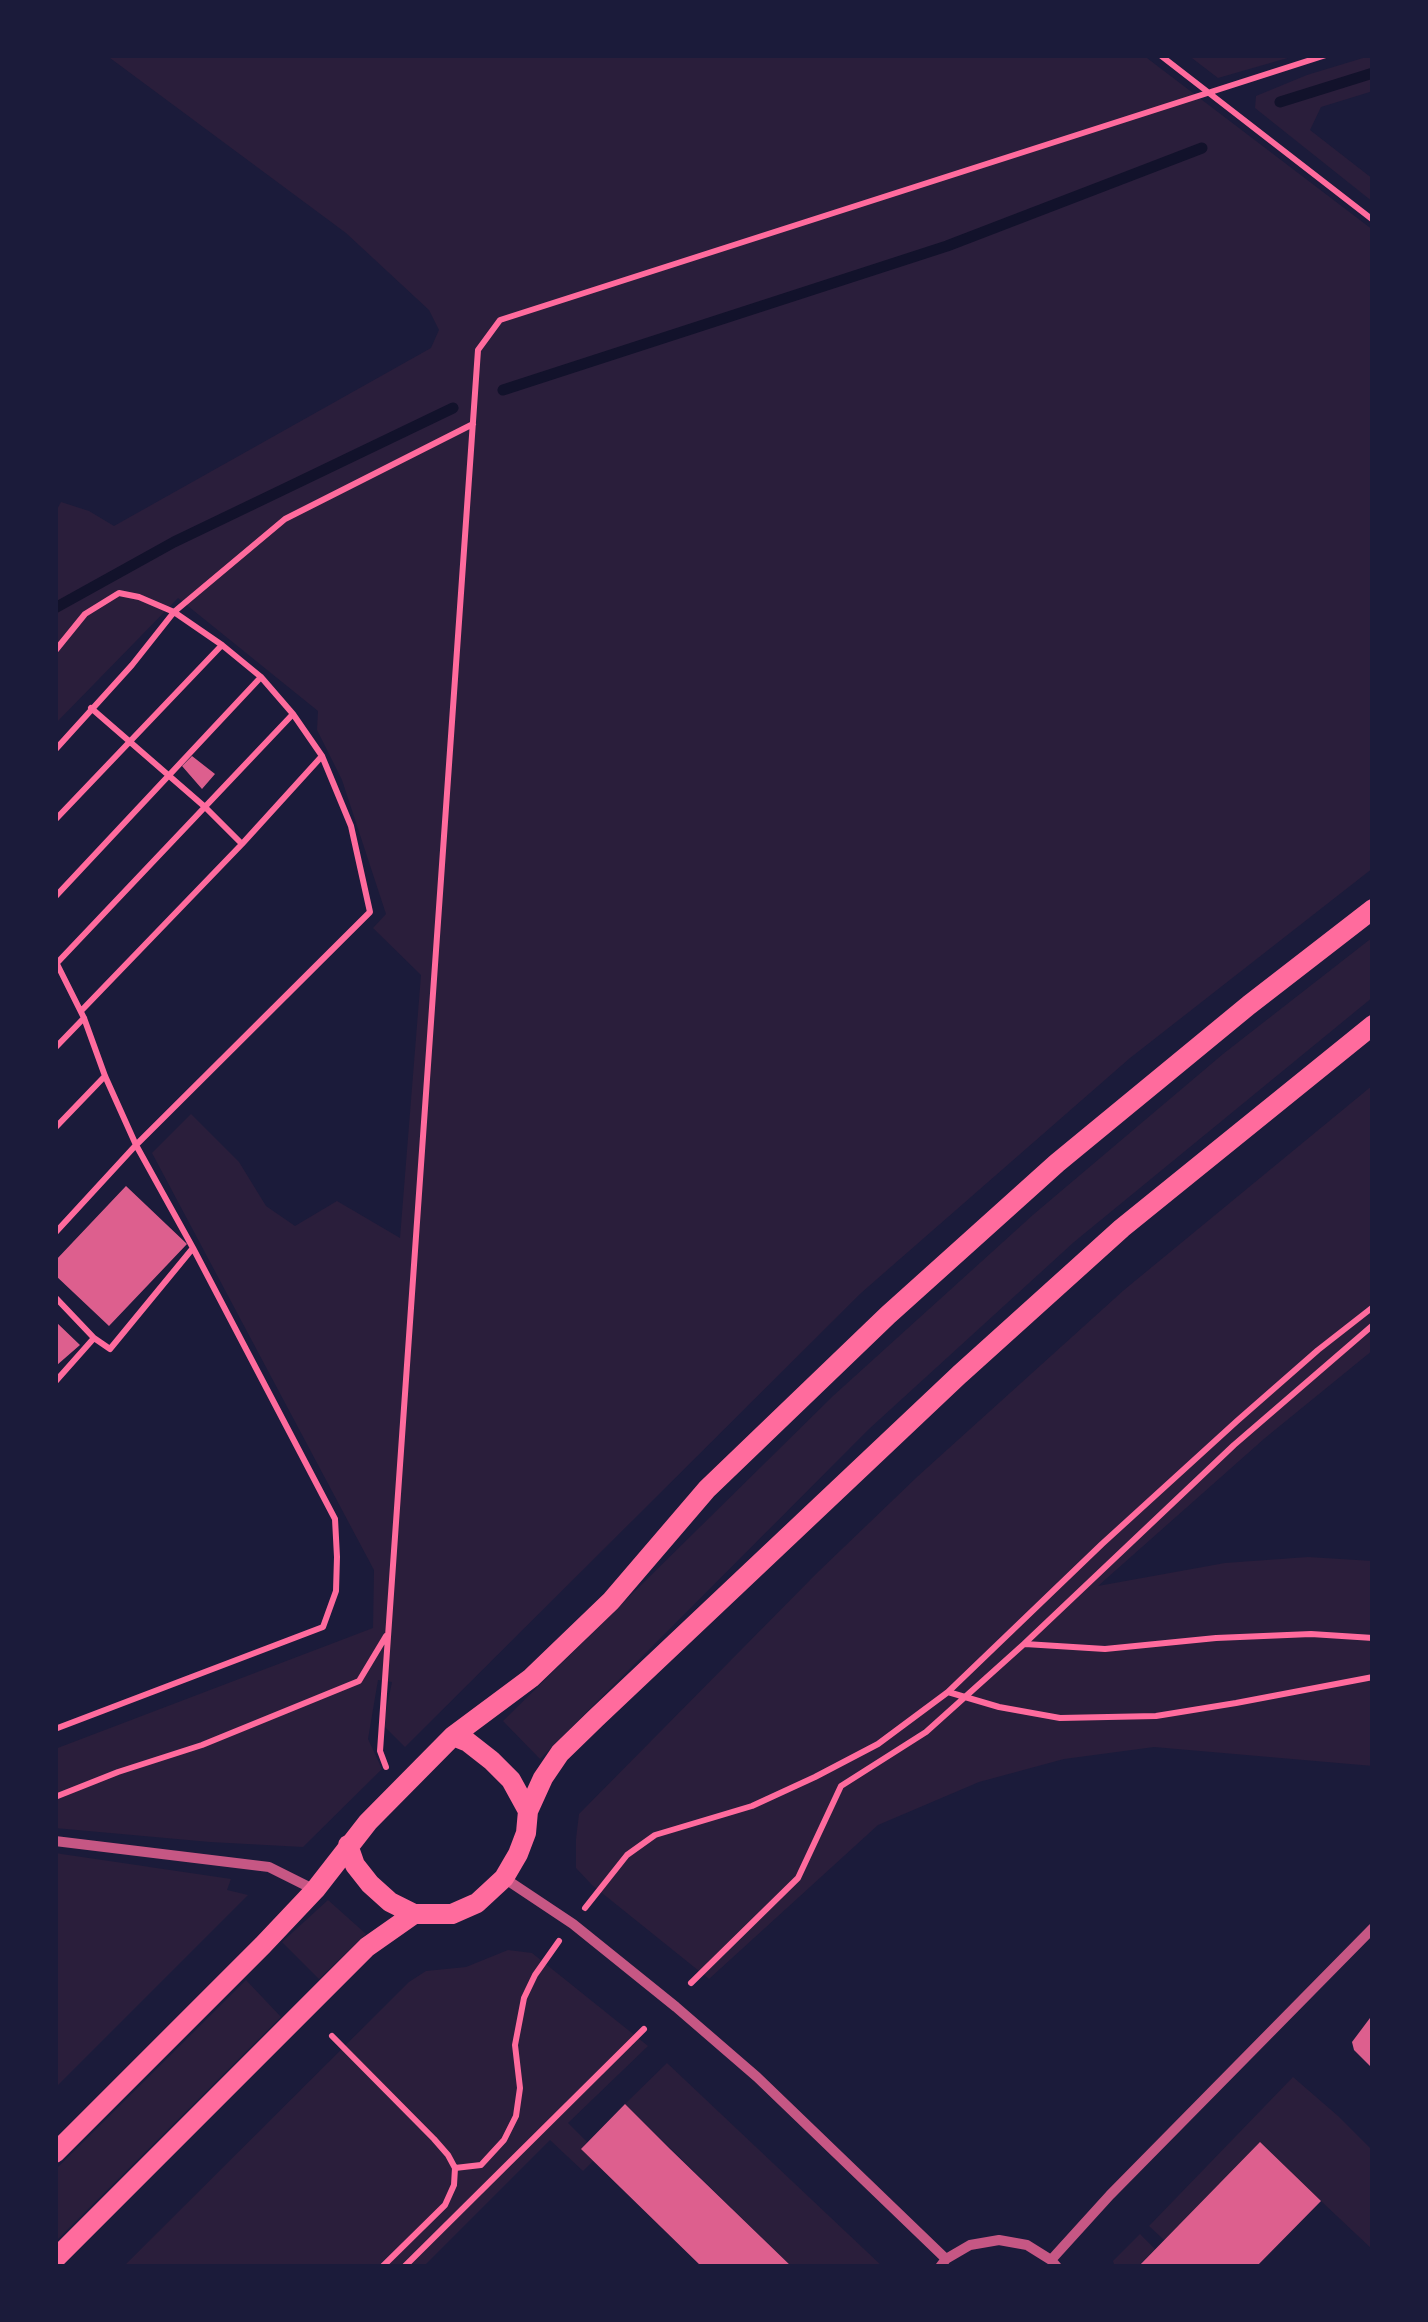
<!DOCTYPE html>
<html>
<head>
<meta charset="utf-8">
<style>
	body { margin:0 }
	#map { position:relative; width:1428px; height:2322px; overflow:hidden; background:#1b1b3a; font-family:Arial,sans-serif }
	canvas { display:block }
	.frame { position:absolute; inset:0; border:58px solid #1b1b3a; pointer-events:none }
</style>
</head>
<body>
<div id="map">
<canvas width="1428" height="2322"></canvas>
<div class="frame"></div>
</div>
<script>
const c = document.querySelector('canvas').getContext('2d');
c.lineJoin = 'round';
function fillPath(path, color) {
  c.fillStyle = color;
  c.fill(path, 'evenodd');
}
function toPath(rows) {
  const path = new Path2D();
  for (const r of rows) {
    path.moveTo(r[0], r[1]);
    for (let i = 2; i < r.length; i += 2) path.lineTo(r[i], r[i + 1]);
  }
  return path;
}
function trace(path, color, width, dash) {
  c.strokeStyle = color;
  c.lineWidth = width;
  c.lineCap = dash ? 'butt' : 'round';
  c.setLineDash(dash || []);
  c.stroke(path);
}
fillPath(toPath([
	[106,55,1143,55,1373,230,1373,868,1130,1058,861,1293,405,1747,383,1725,392,1682,378,1680,368,1739,382,1769,303,1847,210,1842,55,1828,55,1749,373,1628,374,1570,152,1153,191,1114,239,1162,266,1206,295,1226,337,1201,400,1238,421,975,373,928,386,914,342,780,317,730,318,711,178,598,55,724,55,513,61,502,89,511,114,526,431,348,439,330,429,310,346,233],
	[1188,55,1236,56,1298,55,1218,78],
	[1373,55,1373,91,1321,107,1310,130,1373,179,1373,202,1255,108,1256,96,1307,75],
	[1373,937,1373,997,1074,1242,869,1429,540,1759,503,1721,833,1396,1034,1214,1223,1054],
	[1373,1085,1373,1350,1265,1438,1098,1586,1225,1563,1308,1557,1373,1561,1373,1766,1154,1747,1064,1759,979,1782,878,1825,709,1979,592,1885,576,1868,576,1839,579,1814,817,1573,917,1477,1124,1290],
	[55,1853,231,1879,227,1890,248,1895,55,2088],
	[328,1900,366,1934,319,1979,282,1942],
	[508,1950,532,1953,648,2046,568,2123,587,2142,582,2149,593,2161,583,2171,550,2140,423,2267,123,2267,409,1982,426,1971,466,1967],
	[246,1980,281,2017,55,2242,55,2170],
	[667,2063,883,2267,792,2267,625,2104],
	[1293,2077,1338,2116,1373,2151,1373,2250,1321,2201,1164,2240,1149,2226],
	[1140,2234,1155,2249,1138,2267,1115,2267,1113,2261]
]), '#2a1e3b');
trace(toPath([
	[1280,102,1373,73],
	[503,390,947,246,1202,148],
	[55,608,174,542,453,408]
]), '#12122b', 11);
fillPath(toPath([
	[192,756,215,774,202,789,182,766],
	[126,1186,187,1244,109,1326,55,1275,55,1261],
	[55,1321,80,1345,57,1365,55,1362],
	[1373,2014,1373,2069,1354,2050,1352,2042],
	[625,2104,670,2149,792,2267,702,2267,581,2149],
	[1260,2142,1321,2201,1256,2267,1138,2267]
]), '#dd5f8e');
trace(toPath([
	[1160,55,1373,220],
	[55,651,85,614,119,593,139,597,174,612,222,645,261,677,293,714,322,756,351,826,370,912,136,1145,55,1233],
	[91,708,205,807,242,844],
	[55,750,132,665,174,612,285,519,473,424],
	[55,820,222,645],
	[55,897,261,677],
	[55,960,84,1018,105,1076,136,1145,193,1248,335,1519,337,1557,336,1591,323,1627,55,1729],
	[56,964,293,714],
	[81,1011,242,844,322,756],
	[55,1048,84,1018],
	[55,1128,105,1076],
	[55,1297,94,1338],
	[55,1382,94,1338,110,1349,193,1248],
	[1025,1644,1105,1649,1216,1638,1311,1634,1373,1638],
	[948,1692,999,1707,1060,1718,1156,1716,1236,1703,1373,1677],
	[386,1767,380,1751,478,350,500,320,1326,55],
	[55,1797,118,1772,202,1745,359,1681,386,1636],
	[585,1908,627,1855,655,1835,752,1806,815,1777,878,1744,948,1692,1102,1544,1237,1421,1318,1350,1373,1307],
	[691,1983,798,1878,841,1786,926,1732,1024,1644,1234,1445,1373,1325],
	[332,2036,434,2139,448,2155,455,2168,454,2185,445,2205,382,2267],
	[455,2168,481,2165,504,2140,516,2116,520,2088,515,2045,524,1998,535,1975,559,1941],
	[404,2267,644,2029]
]), '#ff6b9d', 6);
trace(toPath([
	[55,1841,269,1867,315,1890],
	[504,1878,573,1924,676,2007,757,2077,946,2259],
	[1051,2260,1110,2195,1373,1928],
	[940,2267,946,2259,970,2245,999,2240,1027,2245,1051,2260,1057,2267]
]), '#c65784', 10);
trace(toPath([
	[453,1736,468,1742,491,1760,511,1780,528,1811],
	[348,1845,355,1865,370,1884,390,1902,414,1914,452,1914,477,1903,504,1878,518,1854,526,1833,528,1811,543,1778,560,1753,596,1718,959,1375,1122,1228,1373,1025],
	[55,2153,263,1945,315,1890,368,1822,453,1736,531,1678,611,1601,707,1489,888,1315,1057,1163,1249,1005,1373,909],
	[55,2259,367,1947,414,1914]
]), '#ff6b9d', 20);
</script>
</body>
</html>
